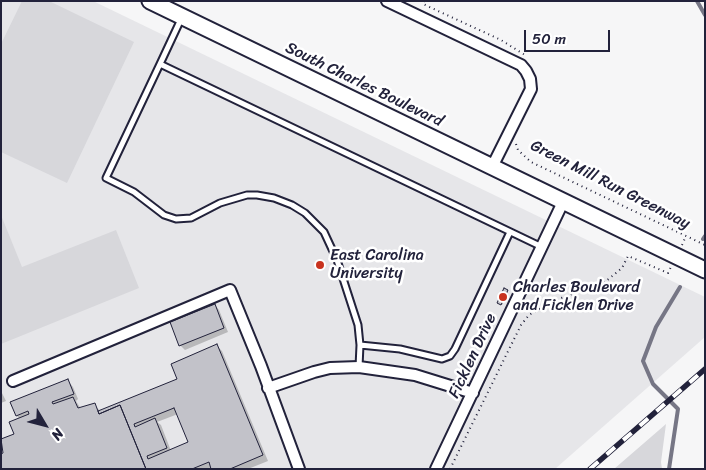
<!DOCTYPE html>
<html>
<head>
<meta charset="utf-8">
<style>
	body { margin:0 }
	#map { position:relative; width:706px; height:470px; overflow:hidden; background:#f6f6f7; font-family:Sriracha,sans-serif }
	canvas { display:block }
	.frame { position:absolute; inset:0; border:2px solid #22223b; pointer-events:none }
	.north { position:absolute; left:20px; top:400px; width:50px; height:50px; -webkit-text-stroke:4px #fff; paint-order:stroke; rotate:127deg; font-size:14px; font-weight:700; line-height:20px; text-align:center; color:#22223b }
	.north::after { content:''; display:block; margin:auto; width:18px; height:22px; background:#22223b; clip-path:polygon(50% 0,100% 100%,50% 72%,0 100%) }
	.scale { position:absolute; left:524px; top:30px; width:86px; height:22px; box-sizing:border-box; border:2px solid #22223b; border-top:0; padding-left:6px; font-size:15px; line-height:18px; white-space:nowrap; color:#22223b; -webkit-text-stroke:4px #fff; paint-order:stroke }
</style>
</head>
<body>
<div id="map">
<canvas width="706" height="470"></canvas>
<div class="frame"></div>
<div class="north">N</div>
<div class="scale">50 m</div>
</div>
<script>
const c = document.querySelector('canvas').getContext('2d');
c.lineJoin = 'round';
function fillPath(path, color) {
  c.fillStyle = color;
  c.fill(path, 'evenodd');
}
function toPath(rows) {
  const path = new Path2D();
  for (const r of rows) {
    path.moveTo(r[0], r[1]);
    for (let i = 2; i < r.length; i += 2) path.lineTo(r[i], r[i + 1]);
  }
  return path;
}
function trace(path, color, width, dash) {
  c.strokeStyle = color;
  c.lineWidth = width;
  c.lineCap = dash ? 'butt' : 'round';
  c.setLineDash(dash || []);
  c.stroke(path);
}
function label(font, color, halo, rows, align = 'center') {
  c.font = font + ' Sriracha,sans-serif';
  c.lineWidth = 5;
  c.setLineDash([]);
  c.textBaseline = 'middle';
  c.strokeStyle = halo;
  c.fillStyle = color;
  for (const [text, x, y, turn = 0] of rows) {
    c.save();
    c.translate(x, y);
    c.rotate((+turn || 0) * Math.PI / 180);
    c.textAlign = isNaN(turn) ? turn : align;
    if (halo) c.strokeText(text, 0, 0);
    c.fillText(text, 0, 0);
    c.restore();
  }
}
fillPath(toPath([
	[1,1,93,1,705,297,705,337,555,469,1,469]
]), '#e6e6e9');
fillPath(toPath([
	[22,1,49,1,134,42,67,183,1,152,1,44],
	[1,215,22,267,116,230,139,288,1,344],
	[666,424,661,462,662,469,614,469]
]), '#d7d7db');
fillPath(toPath([
	[507,291,508,292,502,305,500,304],
	[215,305,219,310,228,332,185,350,180,345],
	[217,346,222,351,268,461,248,469,1,469,4,454,1,447,1,441,15,435,20,419,17,416,68,381,73,387,78,399,76,401,81,409,94,404,100,411,179,380],
	[178,414,190,443,171,451,161,425,157,422],
	[1,391,6,401,1,403]
]), '#0003');
trace(toPath([
	[697,1,705,15],
	[703,239,705,236],
	[669,469,678,409,653,384,643,361,656,327,680,287]
]), '#767685', 4);
const building = toPath([
	[504,288,508,290,501,305,497,303,504,288],
	[215,304,224,328,179,346,170,322,215,304],
	[217,344,263,455,230,469,211,469,209,462,192,469,146,469,120,405,99,414,98,411,177,379,171,364,217,344],
	[174,408,188,442,148,459,147,456,167,448,155,418,135,427,134,424,174,408],
	[68,379,74,394,52,402,53,404,73,397,78,408,95,403,99,414,120,405,146,469,1,469,1,454,3,453,1,439,14,434,9,422,29,414,28,411,16,416,10,402,68,379]
]);
fillPath(building, '#c2c2c9');
trace(building, '#22223b', 1);
const lane = toPath([
	[182,17,160,64,542,247],
	[160,64,106,178,134,192,164,215,176,219,191,218,220,203,247,195,257,195,274,198,292,205,305,213,324,232,337,260,358,325,360,345,359,367],
	[360,345,400,349,442,359,450,356,455,349,510,232]
]);
const street = toPath([
	[387,1,521,65,526,71,530,79,531,89,492,167],
	[13,381,230,290,261,366,299,469],
	[268,388,314,372,330,368,359,367,415,375,473,393],
	[436,469,563,202]
]);
const primary = toPath([
	[150,1,705,270]
]);
trace(lane, '#22223b', 9);
trace(street, '#22223b', 14);
trace(primary, '#22223b', 19);
trace(toPath([
	[424,1,423,4,501,40,525,55],
	[516,144,518,150,531,162,705,245],
	[682,245,686,236],
	[450,469,521,325,529,315,553,301,605,282,622,268,628,256,668,273,671,267]
]), '#22223b', 2, [1, 4]);
trace(lane, '#fff', 5);
trace(street, '#fff', 10);
trace(primary, '#fff', 15);
const rail = toPath([
	[590,469,705,369]
]);
trace(rail, '#22223b', 5.5);
trace(rail, '#fff', 4, [11]);
for (const [x, y, r, color] of [
	[320,265,5,"#c8321e"],
	[503,297,5,"#c8321e"]
]) {
  const dot = new Path2D();
  dot.arc(x, y, r, 0, 2 * Math.PI);
  c.fillStyle = color;
  c.fill(dot);
  trace(dot, '#fff', 2);
}
label('16px', '#22223b', '#fff', [
	["South Charles Boulevard",364,85,26],
	["Green Mill Run Greenway",610,185,27],
	["Ficklen Drive",473,356,-65]
]);
label('16px', '#22223b', '#fff', [
	["East Carolina",330,256],
	["University",330,274],
	["Charles Boulevard",513,288],
	["and Ficklen Drive",513,306]
], 'left');
</script>
</body>
</html>
